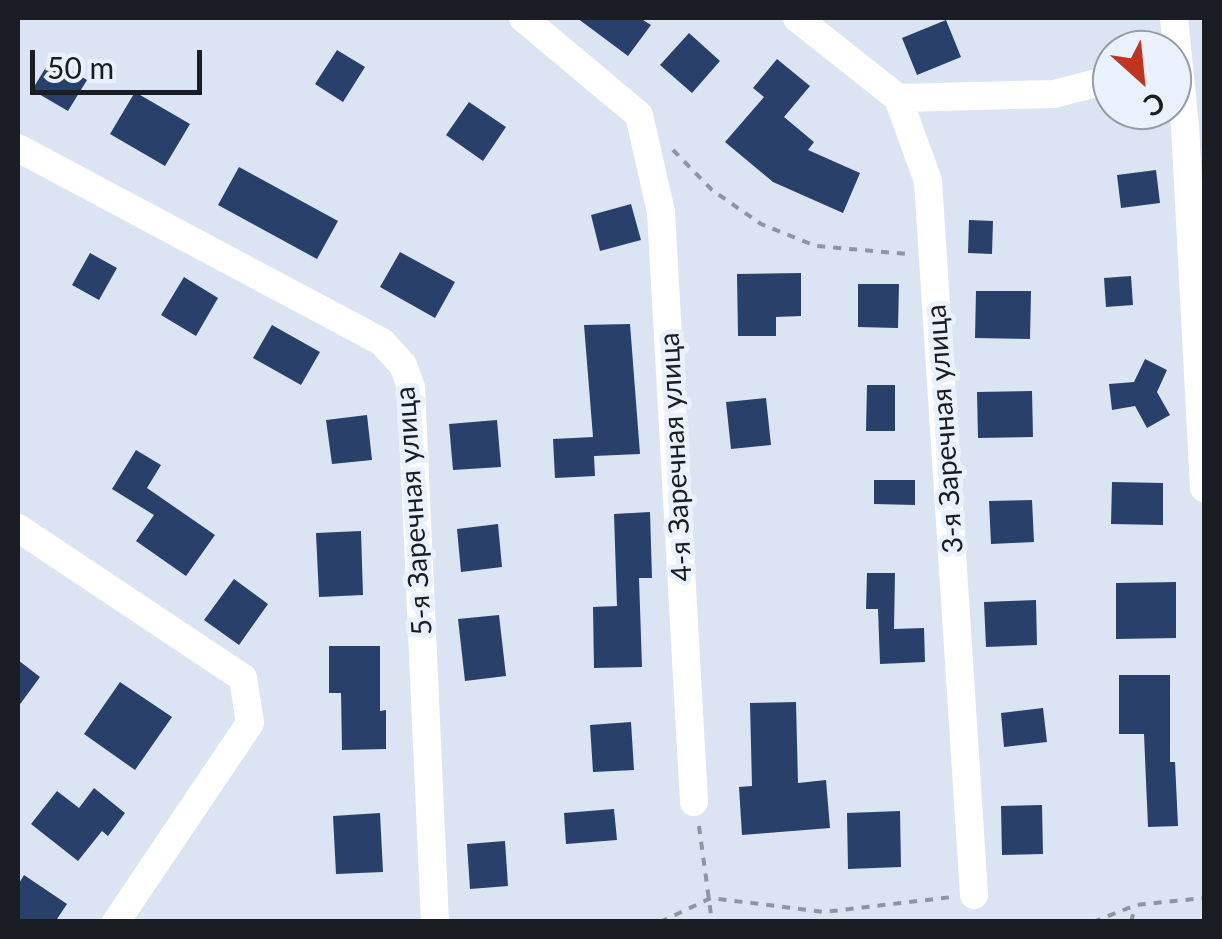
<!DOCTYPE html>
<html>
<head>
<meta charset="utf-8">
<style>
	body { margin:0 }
	#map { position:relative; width:1222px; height:939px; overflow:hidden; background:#dbe4f3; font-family:Lato,sans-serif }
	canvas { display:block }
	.frame { position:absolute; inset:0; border:20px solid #1a1d23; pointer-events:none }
	.north { position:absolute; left:1092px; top:30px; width:100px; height:100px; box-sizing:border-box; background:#e9f1fd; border:2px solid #969ca6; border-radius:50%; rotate:153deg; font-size:28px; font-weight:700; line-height:40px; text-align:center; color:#1a1d23 }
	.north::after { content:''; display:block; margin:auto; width:35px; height:45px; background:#c13520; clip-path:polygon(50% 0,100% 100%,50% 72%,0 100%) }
	.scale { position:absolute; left:30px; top:50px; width:172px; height:45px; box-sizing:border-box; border:5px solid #1a1d23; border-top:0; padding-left:12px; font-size:30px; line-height:35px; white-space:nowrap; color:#1a1d23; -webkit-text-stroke:8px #e9f1fd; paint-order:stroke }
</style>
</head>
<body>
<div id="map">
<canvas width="1222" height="939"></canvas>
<div class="frame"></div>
<div class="north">С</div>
<div class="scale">50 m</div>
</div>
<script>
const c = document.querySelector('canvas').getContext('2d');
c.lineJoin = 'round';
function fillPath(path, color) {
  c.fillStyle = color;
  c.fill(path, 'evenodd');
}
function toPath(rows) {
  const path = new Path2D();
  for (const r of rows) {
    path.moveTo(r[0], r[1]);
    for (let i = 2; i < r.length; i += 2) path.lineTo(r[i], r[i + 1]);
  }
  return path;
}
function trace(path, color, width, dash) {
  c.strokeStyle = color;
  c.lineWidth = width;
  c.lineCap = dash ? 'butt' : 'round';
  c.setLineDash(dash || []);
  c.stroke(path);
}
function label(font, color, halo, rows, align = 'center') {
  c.font = font + ' Lato,sans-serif';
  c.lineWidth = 10;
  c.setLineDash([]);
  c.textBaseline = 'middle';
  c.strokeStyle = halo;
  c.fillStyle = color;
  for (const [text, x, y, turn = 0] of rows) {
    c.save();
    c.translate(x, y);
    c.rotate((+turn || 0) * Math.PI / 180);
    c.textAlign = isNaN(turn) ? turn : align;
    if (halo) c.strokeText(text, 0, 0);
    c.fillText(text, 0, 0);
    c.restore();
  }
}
fillPath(toPath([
	[577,18,640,18,651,25,628,56],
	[946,20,961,57,917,75,902,38],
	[689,33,720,61,692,93,660,65],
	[337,50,365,67,343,102,315,84],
	[51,59,87,80,68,111,32,90],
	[777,59,810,86,784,117,814,142,808,150,860,173,843,213,773,182,725,142,764,97,753,88],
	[135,92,190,124,165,166,110,134],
	[469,102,506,127,483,161,446,135],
	[239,167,338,221,317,259,218,205],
	[1156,170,1160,203,1121,208,1117,175],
	[631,204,641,240,600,251,591,215],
	[969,220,993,221,992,254,968,253],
	[400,252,455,282,435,318,380,287],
	[90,253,117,268,99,300,72,285],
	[801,273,801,316,776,317,776,336,738,336,737,274],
	[1131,276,1133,305,1106,307,1104,278],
	[184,277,218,298,196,336,161,315],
	[858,284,899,284,898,328,858,327],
	[976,291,1031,291,1030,339,975,338],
	[630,324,640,454,594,456,595,476,555,478,553,439,593,437,584,325],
	[272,325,320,352,301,385,253,358],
	[1145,359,1167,370,1157,392,1170,415,1147,428,1135,406,1112,410,1109,384,1134,382],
	[867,385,895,385,895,431,866,431],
	[1032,391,1033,437,978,438,977,392],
	[766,398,771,445,731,449,726,402],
	[367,415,372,460,332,464,326,420],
	[497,420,501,467,453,470,449,424],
	[136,450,161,465,147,488,215,535,186,576,136,541,154,515,112,489],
	[874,480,915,480,915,505,874,504],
	[1112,482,1163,483,1163,525,1111,524],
	[1032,500,1034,542,991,544,989,501],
	[650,512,652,578,639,578,642,667,594,668,593,607,617,606,614,514],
	[498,524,502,567,461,572,457,529],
	[361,531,363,595,319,597,316,533],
	[867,573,895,573,894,629,924,628,925,662,880,664,878,609,866,609],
	[234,579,268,604,239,645,204,620],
	[1176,582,1176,638,1116,639,1116,583],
	[1036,600,1037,645,986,647,984,602],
	[499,615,506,676,465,681,458,619],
	[329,646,380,646,380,711,386,710,386,749,342,750,341,693,329,693],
	[18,660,40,677,18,707],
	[1119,675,1170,675,1170,762,1175,762,1178,826,1148,827,1144,734,1119,734],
	[120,682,172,717,135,770,84,734],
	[796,702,798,783,826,780,830,828,742,835,739,787,752,786,750,703],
	[1043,708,1047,742,1004,747,1001,713],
	[631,722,634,770,593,772,590,725],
	[94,788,125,813,108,836,102,831,78,861,31,824,57,791,79,808],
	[1042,805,1043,854,1002,855,1001,806],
	[614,809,617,840,566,844,564,813],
	[900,811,901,867,848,869,847,813],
	[380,813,383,872,336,874,333,816],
	[505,841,508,886,470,889,467,844],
	[24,875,67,904,55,922,18,922,18,885]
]), '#28406a');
trace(toPath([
	[673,150,712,190,761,224,816,246,907,254],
	[699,826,712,922],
	[660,922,711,898,824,912,952,897],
	[1093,922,1136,905,1204,898],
	[1131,922,1135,907]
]), '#8e95a0', 4, [8, 8]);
trace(toPath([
	[523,18,639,115,661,212,694,802],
	[797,18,898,98,928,181,974,895],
	[1174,18,1185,126,1204,488],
	[898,98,1054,94,1112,79],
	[18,148,382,342,403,365,411,387,435,922],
	[18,528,243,678,250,723,116,922]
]), '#fff', 28);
label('28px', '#1a1d23', '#e9f1fd', [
	["3-я Заречная улица",945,429,-94],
	["4-я Заречная улица",676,457,-93],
	["5-я Заречная улица",414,511,-94]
]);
</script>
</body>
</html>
